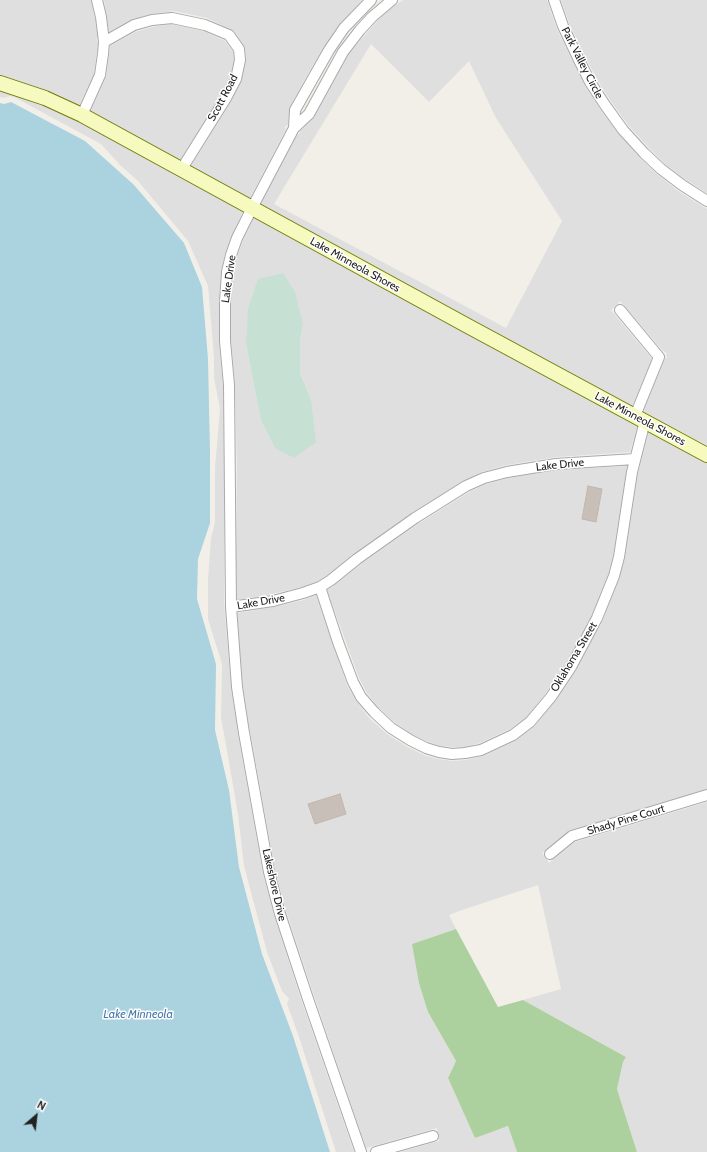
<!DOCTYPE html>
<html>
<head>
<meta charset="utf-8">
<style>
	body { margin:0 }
	#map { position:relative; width:707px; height:1152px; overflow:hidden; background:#f2efe9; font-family:Cabin,sans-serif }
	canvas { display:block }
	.north { position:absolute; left:16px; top:1096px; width:40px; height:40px; -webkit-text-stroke:3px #fff; paint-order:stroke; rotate:28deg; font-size:11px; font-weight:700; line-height:16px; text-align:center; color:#222 }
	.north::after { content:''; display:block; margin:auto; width:14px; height:18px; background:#222; clip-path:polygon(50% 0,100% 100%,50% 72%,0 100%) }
</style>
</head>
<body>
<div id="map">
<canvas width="707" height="1152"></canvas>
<div class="north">N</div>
</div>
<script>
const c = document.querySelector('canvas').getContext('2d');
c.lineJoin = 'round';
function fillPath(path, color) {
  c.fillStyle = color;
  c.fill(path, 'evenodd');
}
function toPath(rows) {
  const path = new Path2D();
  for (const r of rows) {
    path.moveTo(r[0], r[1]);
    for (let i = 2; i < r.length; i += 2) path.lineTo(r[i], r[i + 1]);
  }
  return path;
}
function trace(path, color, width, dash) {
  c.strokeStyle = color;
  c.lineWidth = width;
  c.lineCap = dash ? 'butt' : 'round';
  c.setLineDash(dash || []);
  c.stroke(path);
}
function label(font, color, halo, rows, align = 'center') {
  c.font = font + ' Cabin,sans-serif';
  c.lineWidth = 3;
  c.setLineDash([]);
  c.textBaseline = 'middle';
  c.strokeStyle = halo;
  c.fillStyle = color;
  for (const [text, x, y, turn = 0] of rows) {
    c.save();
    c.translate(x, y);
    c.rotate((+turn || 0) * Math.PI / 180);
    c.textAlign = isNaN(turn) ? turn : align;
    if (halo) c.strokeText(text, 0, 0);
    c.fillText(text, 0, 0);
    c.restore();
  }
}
fillPath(toPath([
	[0,0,91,0,95,19,98,38,96,39,98,43,94,74,79,106,0,76],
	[104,0,362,0,339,25,324,47,306,77,290,107,288,125,285,127,286,129,249,200,190,167,231,101,241,81,246,61,245,48,234,31,207,18,174,11,151,14,133,19,109,32],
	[403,0,547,0,557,29,585,86,600,109,619,134,640,158,657,174,678,191,707,209,707,445,652,417,652,416,643,412,664,360,667,357,666,355,667,353,663,351,620,301,611,310,652,359,632,407,260,205,297,134,299,134,300,131,314,117,348,55,376,22,390,9],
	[371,44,429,102,469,61,496,118,562,221,506,328,274,204],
	[561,0,707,0,707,193,686,180,665,164,649,148,628,125,610,100,596,78,569,23],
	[171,24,203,31,225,41,233,52,234,61,230,77,221,95,180,161,90,112,106,77,110,46,135,32,152,27],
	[0,90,42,105,79,121,182,179,243,211,232,236,225,254,221,272,219,302,219,342,223,386,224,471,224,602,231,688,238,734,263,874,274,916,302,1002,354,1152,336,1152,298,1034,287,1004,289,999,282,991,267,952,244,866,238,814,221,717,222,664,208,619,208,579,211,538,215,522,215,468,220,409,214,378,214,358,208,286,188,241,138,181,120,165,101,144,14,97,10,96,4,98,0,97],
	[254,217,627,420,638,425,630,452,556,457,507,465,482,472,464,481,412,513,354,554,328,575,318,581,302,587,272,594,237,600,236,558,237,470,235,384,231,340,231,302,233,273,237,256,243,240],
	[303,324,300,342,300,373,311,400,275,448,261,421,246,344],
	[649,431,707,462,707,789,571,830,542,853,549,863,575,842,707,802,707,1152,637,1152,617,1089,623,1062,626,1057,523,1000,561,989,538,885,462,910,449,915,456,929,412,944,428,1012,456,1061,448,1078,475,1137,508,1126,517,1152,400,1152,439,1141,437,1128,366,1148,314,996,286,911,275,870,250,731,243,686,237,613,274,607,304,600,316,595,347,685,357,702,369,718,387,734,406,746,424,755,438,759,452,761,466,760,483,756,515,741,535,726,555,700,575,670,603,620,619,578,625,558,638,473],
	[627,466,613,556,608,575,592,615,566,664,546,693,526,718,510,729,480,743,465,747,453,747,441,746,429,742,413,735,395,723,378,707,367,693,359,678,327,590,334,585,361,564,418,524,469,492,486,484,508,478,556,470]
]), '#e0dfdf');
fillPath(toPath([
	[456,929,498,1007,523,1000,626,1057,623,1062,617,1089,637,1152,517,1152,508,1126,475,1138,448,1078,456,1061,428,1012,419,983,412,944]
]), '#add19e');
fillPath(toPath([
	[283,273,295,292,303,324,300,342,300,373,311,400,316,442,294,458,275,448,261,421,246,344,248,309,258,279]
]), '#c6e0d4');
fillPath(toPath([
	[11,102,85,141,134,185,184,243,202,287,208,359,210,452,210,523,198,559,197,599,216,664,215,730,229,790,239,867,262,954,293,1036,330,1152,0,1152,0,103,4,104]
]), '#aad3df');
const building = toPath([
	[588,486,602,489,596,522,582,519,588,486],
	[340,794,346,814,315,824,308,804,340,794]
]);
fillPath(building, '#c7bfb8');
trace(building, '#c4b6ab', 1);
const street = toPath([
	[554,0,563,26,578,58,590,82,605,105,623,130,644,153,661,169,682,185,707,201],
	[104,42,134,25,152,20,172,18,205,25,229,35,239,49,240,60,236,79,226,98,181,170],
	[82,115,100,75,103,54,104,42,101,17,97,0],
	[294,128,295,110,329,50,344,28,371,0],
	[620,310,659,357,635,416],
	[320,587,338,642,353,682,361,697,374,712,391,728,410,740,426,748,439,752,452,754,465,753,481,750,513,735,530,722,551,697,571,667,597,618,614,576,619,557,632,472,645,421],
	[231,607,273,601,303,593,320,587,331,580,357,559,415,518,466,486,484,478,507,472,556,464,635,459],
	[550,854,572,836,707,795],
	[361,1152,308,999,280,914,269,872,244,733,237,687,231,607,229,385,225,341,225,302,227,272,231,255,237,238,252,208,294,128,309,114,343,52,360,30,372,17,392,0],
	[376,1152,433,1136]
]);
const secondary = toPath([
	[0,83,45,98,82,115,466,325,707,455]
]);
trace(street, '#a9a9a9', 12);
trace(secondary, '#707d05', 16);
trace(street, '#fff', 10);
trace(secondary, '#f7fabf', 14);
label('11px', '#222', '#fff', [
	["Park Valley Circle",582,63,63],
	["Scott Road",223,98,-62],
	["Lake Minneola Shores",355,265,29],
	["Lake Drive",229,279,-82],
	["Lake Minneola Shores",640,419,28],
	["Lake Drive",560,465,-6],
	["Lake Drive",261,602,-10],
	["Oklahoma Street",574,657,-59],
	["Shady Pine Court",626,820,-17],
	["Lakeshore Drive",274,885,77]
]);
label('italic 12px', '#4a7aab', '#fff', [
	["Lake Minneola",138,1014]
]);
</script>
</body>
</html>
